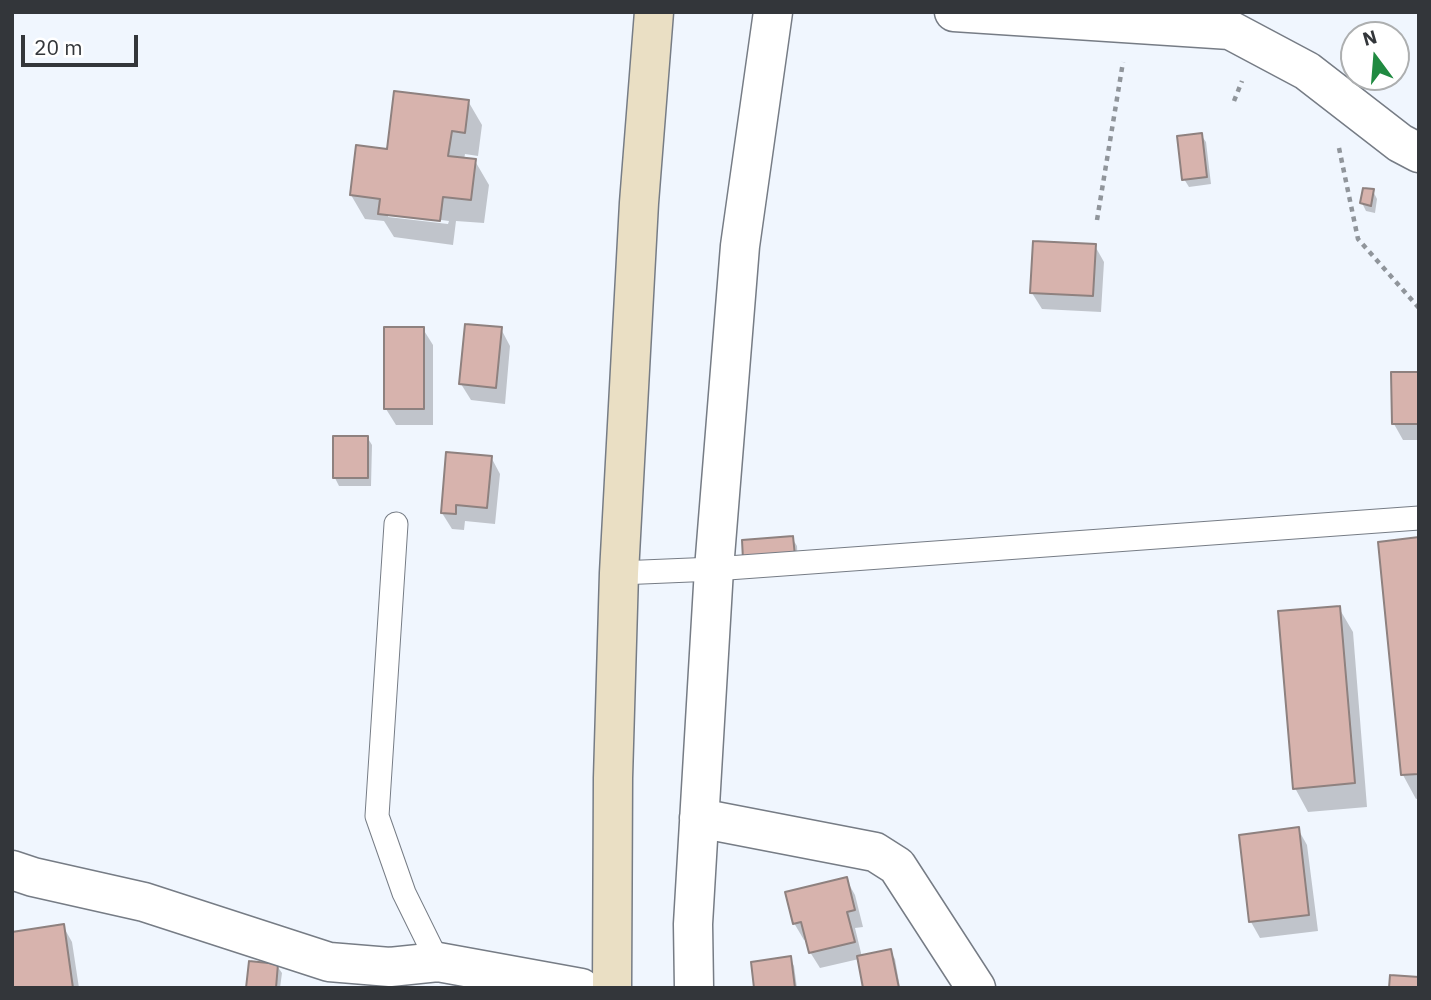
<!DOCTYPE html>
<html>
<head>
<meta charset="utf-8">
<style>
	body { margin:0 }
	#map { position:relative; width:1431px; height:1000px; overflow:hidden; background:#f0f6fe; font-family:"IBM Plex Sans",sans-serif }
	canvas { display:block }
	.frame { position:absolute; inset:0; border:14px solid #33363a; pointer-events:none }
	.north { position:absolute; left:1340px; top:21px; width:70px; height:70px; box-sizing:border-box; background:#fff; border:2px solid #adafb0; border-radius:50%; rotate:344deg; font-size:19px; font-weight:700; line-height:28px; text-align:center; color:#33363a }
	.north::after { content:''; display:block; margin:auto; width:24px; height:32px; background:#208a41; clip-path:polygon(50% 0,100% 100%,50% 72%,0 100%) }
	.scale { position:absolute; left:21px; top:35px; width:117px; height:32px; box-sizing:border-box; border:4px solid #33363a; border-top:0; padding-left:9px; font-size:21px; line-height:24px; white-space:nowrap; color:#33363a; -webkit-text-stroke:5px #fff; paint-order:stroke }
</style>
</head>
<body>
<div id="map">
<canvas width="1431" height="1000"></canvas>
<div class="frame"></div>
<div class="north">N</div>
<div class="scale">20 m</div>
</div>
<script>
const c = document.querySelector('canvas').getContext('2d');
c.lineJoin = 'round';
function fillPath(path, color) {
  c.fillStyle = color;
  c.fill(path, 'evenodd');
}
function toPath(rows) {
  const path = new Path2D();
  for (const r of rows) {
    path.moveTo(r[0], r[1]);
    for (let i = 2; i < r.length; i += 2) path.lineTo(r[i], r[i + 1]);
  }
  return path;
}
function trace(path, color, width, dash) {
  c.strokeStyle = color;
  c.lineWidth = width;
  c.lineCap = dash ? 'butt' : 'round';
  c.setLineDash(dash || []);
  c.stroke(path);
}
fillPath(toPath([
	[468,101,482,125,478,156,465,154,464,160,475,161,489,185,484,223,456,221,453,245,394,237,384,221,365,219,351,195,388,151],
	[388,213,449,221,448,224,388,217],
	[1201,135,1206,142,1211,184,1189,187,1184,179],
	[1373,191,1377,199,1375,213,1366,211,1362,203],
	[1095,246,1104,262,1101,312,1042,309,1032,293],
	[423,329,433,345,433,425,396,425,386,409],
	[501,329,510,346,505,404,471,400,461,384],
	[1419,374,1419,440,1403,440,1394,424],
	[367,437,372,445,371,486,339,486,335,478],
	[491,457,500,474,495,524,465,521,464,530,452,529,442,513],
	[792,538,797,546,798,564,750,568],
	[1419,539,1419,798,1416,799,1403,775],
	[1339,608,1353,632,1367,807,1308,812,1295,788],
	[1298,829,1307,845,1318,931,1260,938,1251,922,1241,836],
	[846,879,855,895,863,927,855,928,862,957,890,951,895,959,900,988,865,988,859,959,820,968,810,952,807,939,804,940,794,923],
	[63,926,72,942,79,988,14,988],
	[790,958,794,966,797,988,756,988],
	[277,966,282,973,280,988,248,988]
]), '#0003');
const building = toPath([
	[394,91,469,100,465,133,452,131,448,156,476,159,471,200,443,197,440,221,378,214,380,199,350,195,356,145,387,149,394,91],
	[1202,133,1207,177,1182,180,1177,136,1202,133],
	[1363,188,1374,189,1371,206,1360,203,1363,188],
	[1033,241,1096,244,1093,296,1030,293,1033,241],
	[465,324,502,327,496,388,459,384,465,324],
	[384,327,424,327,424,409,384,409,384,327],
	[1391,372,1419,372,1419,424,1392,424,1391,372],
	[333,436,368,436,368,478,333,478,333,436],
	[446,452,492,456,487,508,456,505,456,514,441,513,446,452],
	[793,536,795,556,743,560,742,540,793,536],
	[1419,537,1419,774,1401,775,1378,542,1419,537],
	[1340,606,1355,783,1293,789,1278,611,1340,606],
	[1299,827,1309,915,1249,922,1239,835,1299,827],
	[847,877,855,910,847,912,855,942,809,953,801,922,793,924,785,892,847,877],
	[64,924,73,988,12,988,12,932,64,924],
	[891,949,899,988,863,988,857,956,891,949],
	[791,956,795,988,754,988,751,962,791,956],
	[249,961,278,964,276,988,246,988,249,961],
	[1390,975,1419,977,1419,988,1389,988,1390,975]
]);
fillPath(building, '#d7b3ad');
trace(building, '#8e817f', 2);
const service = toPath([
	[396,524,377,816,404,893,438,962],
	[619,573,714,569,1419,518]
]);
const minor = toPath([
	[954,12,1230,30,1307,71,1400,143,1419,153],
	[699,818,875,852,897,866,976,988],
	[12,870,33,877,144,902,329,962,390,967,438,962,581,988],
	[694,988,693,924,714,569,740,246,773,12]
]);
const secondary = toPath([
	[612,988,613,778,619,573,639,203,654,12]
]);
trace(service, '#767c85', 25);
trace(minor, '#767c85', 41);
trace(secondary, '#767c85', 41);
trace(toPath([
	[1234,101,1242,81],
	[1339,148,1358,239,1419,308],
	[1097,220,1123,62]
]), '#90959b', 4.5, [5, 5]);
trace(service, '#fff', 23);
trace(minor, '#fff', 38);
trace(secondary, '#eadfc4', 38);
</script>
</body>
</html>
